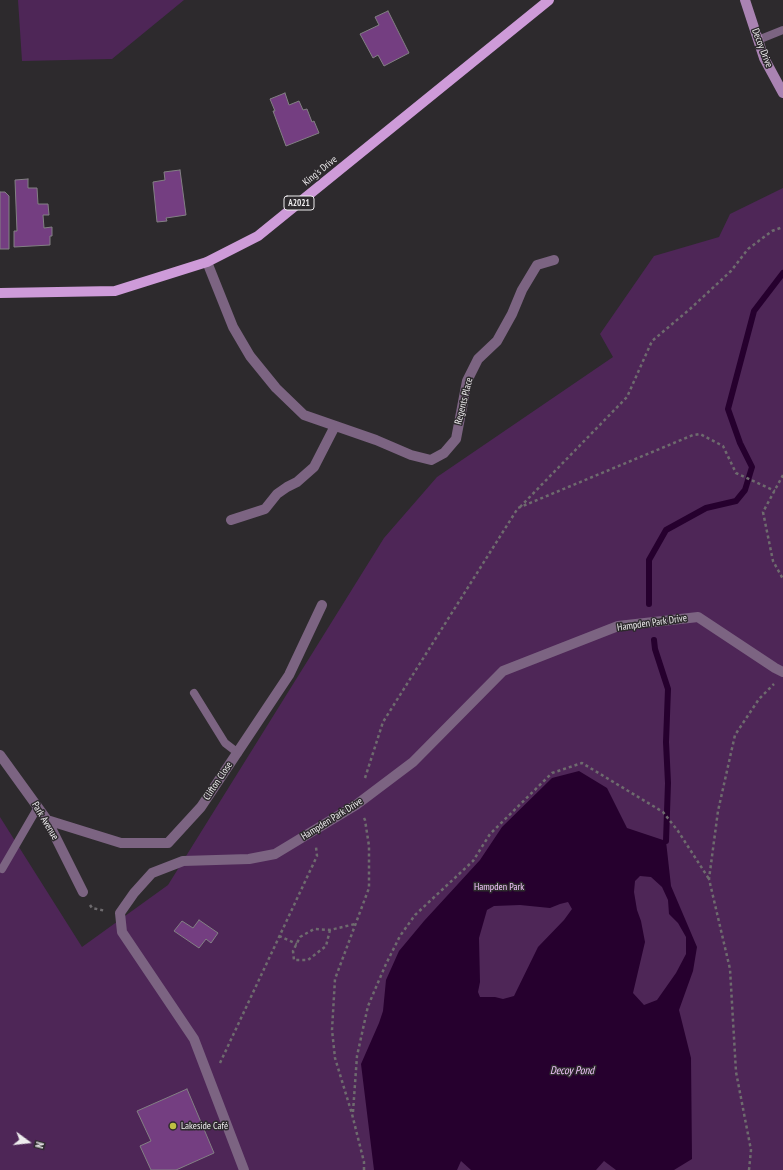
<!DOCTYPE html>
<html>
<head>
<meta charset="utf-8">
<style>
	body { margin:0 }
	#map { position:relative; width:783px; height:1170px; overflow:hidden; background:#2d2a2d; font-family:"PT Sans Narrow",sans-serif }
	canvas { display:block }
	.north { position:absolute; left:8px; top:1122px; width:40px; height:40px; -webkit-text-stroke:3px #2d2a2d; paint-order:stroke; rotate:105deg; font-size:11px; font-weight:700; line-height:16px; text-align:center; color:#eeecee }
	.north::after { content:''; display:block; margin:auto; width:14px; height:18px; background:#eeecee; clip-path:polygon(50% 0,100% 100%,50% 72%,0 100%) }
</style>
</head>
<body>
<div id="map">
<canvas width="783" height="1170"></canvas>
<div class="north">N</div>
</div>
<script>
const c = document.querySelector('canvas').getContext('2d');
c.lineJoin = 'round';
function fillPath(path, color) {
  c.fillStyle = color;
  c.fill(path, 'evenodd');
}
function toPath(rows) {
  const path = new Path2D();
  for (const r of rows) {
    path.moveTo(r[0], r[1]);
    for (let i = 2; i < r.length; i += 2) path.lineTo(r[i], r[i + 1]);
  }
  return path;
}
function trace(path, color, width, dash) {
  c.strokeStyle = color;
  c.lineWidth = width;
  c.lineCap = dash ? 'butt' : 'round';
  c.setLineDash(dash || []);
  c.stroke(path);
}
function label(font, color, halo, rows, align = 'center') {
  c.font = font + ' "PT Sans Narrow",sans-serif';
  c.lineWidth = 3;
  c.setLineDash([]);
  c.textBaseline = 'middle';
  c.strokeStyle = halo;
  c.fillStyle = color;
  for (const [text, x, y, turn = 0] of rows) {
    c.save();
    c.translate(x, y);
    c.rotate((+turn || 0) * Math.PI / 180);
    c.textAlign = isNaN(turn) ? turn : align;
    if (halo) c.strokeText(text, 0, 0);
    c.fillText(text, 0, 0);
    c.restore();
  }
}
fillPath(toPath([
	[18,0,184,0,112,59,22,61],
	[783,188,783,1170,0,1170,0,817,82,947,168,885,384,538,437,477,613,357,600,334,654,256,719,237,730,214]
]), '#4e2657');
fillPath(toPath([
	[579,771,607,788,627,828,666,841,671,886,697,947,693,971,679,1010,691,1058,692,1159,674,1170,616,1170,604,1161,596,1170,471,1170,461,1161,457,1170,374,1170,361,1064,379,1023,383,1011,386,980,399,951,424,921,480,860,502,827,552,778],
	[640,876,651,877,662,887,668,900,669,914,678,923,686,937,686,954,676,973,657,1000,644,1005,633,993,645,942,641,921,637,910,634,892,635,881],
	[568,902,572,909,564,920,538,947,514,996,503,999,495,997,480,997,478,992,480,982,479,938,487,910,494,906,520,905,550,908,560,904]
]), '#26002e');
trace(toPath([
	[649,604,649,560,666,530,706,508,736,501,745,490,752,467,740,443,728,409,754,311,783,273],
	[654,640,655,649,668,689,666,742,668,783,666,841]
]), '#26002e', 6);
const building = toPath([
	[388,11,409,53,384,66,378,55,373,58,360,34,379,25,375,17,388,11],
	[285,93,289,105,299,101,303,110,307,109,312,122,314,121,319,133,286,146,273,111,275,111,270,99,285,93],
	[180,170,186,215,166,218,167,221,157,222,153,182,165,180,164,172,180,170],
	[28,179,28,188,37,188,38,204,48,204,49,215,43,215,44,228,52,227,52,236,50,236,50,245,14,247,14,231,17,231,15,180,28,179],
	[0,192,5,192,9,196,9,249,0,249,0,192],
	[199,920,218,933,211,943,206,939,199,948,174,931,182,921,193,928,199,920],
	[187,1089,214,1153,176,1170,151,1170,140,1146,151,1141,137,1111,187,1089]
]);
fillPath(building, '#743e81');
trace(building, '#838084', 1);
trace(toPath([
	[783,475,763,512,773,561,783,579],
	[520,507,627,397,652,341,690,309,731,271,748,249,772,231,783,227],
	[365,778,383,722,518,508,693,435,700,434,723,446,736,473,775,491],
	[364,818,365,820,369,846,369,888,335,979,332,1030,335,1058,352,1114,364,1162,364,1170],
	[90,905,92,908,106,911],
	[330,930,326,946,308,960,294,960,293,951,300,937,314,929,330,930,355,924],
	[279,936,297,944],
	[220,1063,317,856,316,847],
	[353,1112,357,1056,368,1006,386,964,400,936,415,915,473,861,490,834,552,773,582,763,663,812,678,831,709,879],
	[749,1170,751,1150,736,1072,730,969,709,879,718,811,735,735,759,699,774,684]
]), '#6e6b6e', 2.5, [3, 3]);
trace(toPath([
	[758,40,783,30],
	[194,693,225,743,238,753],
	[2,869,38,807]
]), '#7c6482', 8);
trace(toPath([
	[207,262,233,327,250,356,276,388,304,415,376,440,411,455,431,460,444,453,456,439,467,381,478,359,497,341,512,314,522,290,537,265,554,260],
	[231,520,265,509,277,494,287,487,297,482,314,467,335,426],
	[0,755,47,820,83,892],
	[47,820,121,843,168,843,201,807,289,675,322,605],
	[244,1170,194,1039,122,932,120,913,134,893,152,873,183,861,249,859,275,854,356,805,413,762,503,671,618,626,698,617,775,668,783,672]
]), '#7c6482', 10);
trace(toPath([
	[745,0,764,58,783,93]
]), '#aa83b3', 10);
trace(toPath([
	[0,293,115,291,207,262,258,236,549,0]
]), '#ce9bd9', 10);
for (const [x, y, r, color] of [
	[173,1126,4,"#bdbf43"]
]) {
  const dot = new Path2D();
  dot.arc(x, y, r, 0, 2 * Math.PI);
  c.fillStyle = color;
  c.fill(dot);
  trace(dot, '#2d2a2d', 1.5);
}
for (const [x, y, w] of [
	[299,203,30]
]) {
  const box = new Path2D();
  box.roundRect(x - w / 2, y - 7, w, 14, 3);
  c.fillStyle = '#2d2a2d';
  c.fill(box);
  trace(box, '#eeecee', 1);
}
label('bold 9px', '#eeecee', null, [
	["A2021",299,203]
]);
label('10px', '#eeecee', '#2d2a2d', [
	["Decoy Drive",762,48,69],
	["King's Drive",320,171,-39],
	["Regents Place",464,401,-76],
	["Hampden Park Drive",652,623,-8],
	["Clifton Close",218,781,-56],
	["Hampden Park Drive",332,819,-32],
	["Park Avenue",45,821,59]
]);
label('10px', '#f4c6fe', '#2d2a2d', [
	["Hampden Park",499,887]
]);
label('10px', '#eeecee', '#2d2a2d', [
	["Lakeside Café",181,1126]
], 'left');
label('italic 11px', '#f2c4fc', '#2d2a2d', [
	["Decoy Pond",572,1071]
]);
</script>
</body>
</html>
